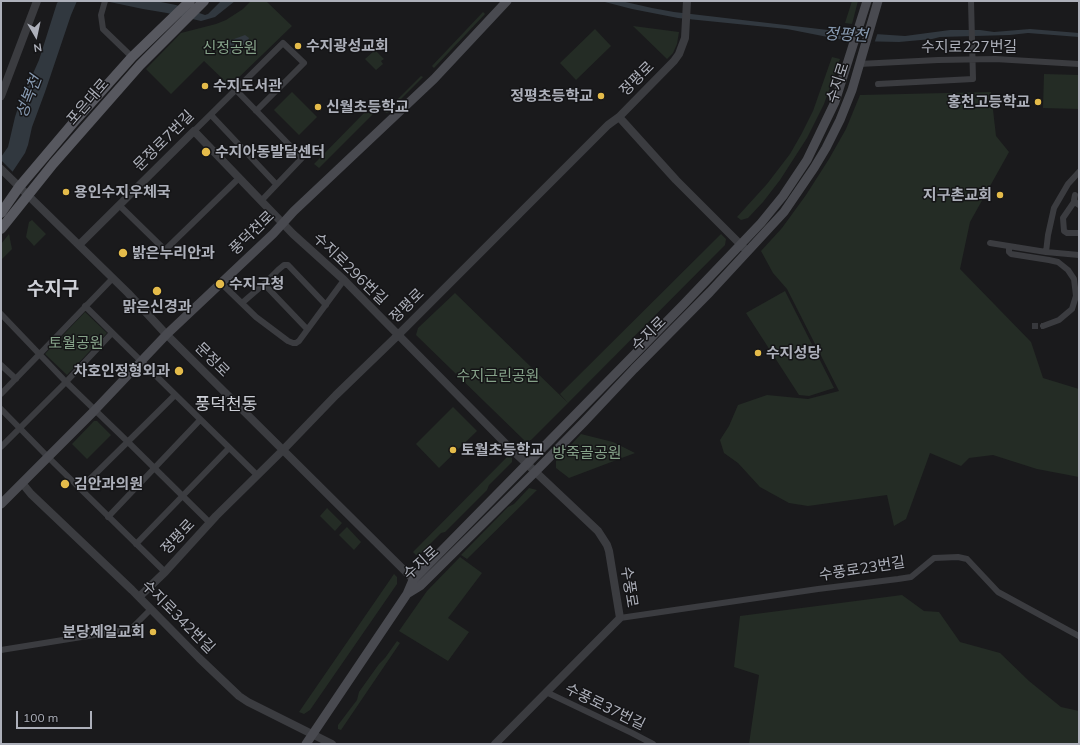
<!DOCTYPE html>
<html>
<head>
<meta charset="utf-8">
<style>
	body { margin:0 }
	#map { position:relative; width:1080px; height:745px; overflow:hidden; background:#1a1a1c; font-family:Mulish,sans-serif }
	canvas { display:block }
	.frame { position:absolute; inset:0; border:2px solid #adb0ba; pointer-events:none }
	.north { position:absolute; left:16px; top:16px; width:40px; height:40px; -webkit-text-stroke:3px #151517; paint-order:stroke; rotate:171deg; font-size:11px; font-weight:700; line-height:16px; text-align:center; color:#adb0ba }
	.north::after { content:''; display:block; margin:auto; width:14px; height:18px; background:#adb0ba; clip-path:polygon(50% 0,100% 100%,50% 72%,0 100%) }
	.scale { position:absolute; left:16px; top:711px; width:76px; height:18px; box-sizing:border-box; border:2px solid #adb0ba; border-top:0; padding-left:5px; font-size:12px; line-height:14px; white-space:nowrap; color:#adb0ba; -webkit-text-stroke:3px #151517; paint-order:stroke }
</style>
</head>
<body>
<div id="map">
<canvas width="1080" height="745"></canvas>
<div class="frame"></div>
<div class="north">N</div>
<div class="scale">100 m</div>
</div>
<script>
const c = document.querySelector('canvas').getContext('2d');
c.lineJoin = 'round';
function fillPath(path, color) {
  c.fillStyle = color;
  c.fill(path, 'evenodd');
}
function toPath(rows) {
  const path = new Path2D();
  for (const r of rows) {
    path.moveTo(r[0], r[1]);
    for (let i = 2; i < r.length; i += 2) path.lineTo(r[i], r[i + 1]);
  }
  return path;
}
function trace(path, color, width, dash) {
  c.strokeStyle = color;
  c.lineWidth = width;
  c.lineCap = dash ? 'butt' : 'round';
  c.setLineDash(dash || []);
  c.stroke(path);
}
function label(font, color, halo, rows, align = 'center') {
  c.font = font + ' Mulish,"Noto Sans KR",sans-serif';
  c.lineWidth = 3;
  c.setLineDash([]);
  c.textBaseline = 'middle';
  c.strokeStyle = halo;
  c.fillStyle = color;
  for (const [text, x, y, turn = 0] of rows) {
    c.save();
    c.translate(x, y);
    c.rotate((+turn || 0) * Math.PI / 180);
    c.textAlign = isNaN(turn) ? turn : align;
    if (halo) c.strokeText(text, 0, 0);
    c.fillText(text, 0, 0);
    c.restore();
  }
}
fillPath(toPath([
	[251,1,266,1,292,26,233,83,229,85,204,61,171,94,146,69,181,33,216,24,226,20,243,9],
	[852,1,858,1,852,24,845,23],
	[483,12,485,14,434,68,432,66],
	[633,26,679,32,677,44,673,53,667,59],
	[595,29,611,46,576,80,560,63],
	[375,50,384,59,381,61,383,64,376,70,365,59],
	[832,57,840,59,824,104,807,138,780,180,763,202,748,218,741,220,737,217,767,184,790,154,802,133,813,111],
	[1044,74,1079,75,1079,109,1043,108],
	[421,76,423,77,387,113,385,112],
	[292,92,317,117,299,135,274,110],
	[991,92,996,136,1009,152,970,222,960,269,1031,342,1043,378,1079,389,1079,477,1037,469,993,455,969,458,961,466,930,453,906,519,894,526,887,495,808,506,789,503,760,487,738,463,724,453,720,440,729,426,738,405,767,395,808,399,839,391,787,289,773,273,761,251,782,228,806,195,829,159,846,129,860,95],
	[364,113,371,113,373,114,319,168,314,164],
	[32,220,46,234,34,246,26,237,29,222],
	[9,234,12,249,1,260,1,244],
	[721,234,726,239,725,245,568,403,560,394],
	[785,291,834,388,809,396,799,395,746,313],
	[455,293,568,403,531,440,525,441,416,335,418,328],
	[85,312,107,333,67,375,45,354],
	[453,407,477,431,439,468,416,444],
	[94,421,97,421,111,435,87,459,72,444],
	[581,434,613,442,635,453,569,478,556,468,556,461],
	[509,455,512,458,512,462,489,485,487,490,445,532,441,533,420,554,416,555,413,552],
	[529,488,537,490,467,559,461,555,508,507,514,504],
	[327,508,342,523,335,531,320,516],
	[347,527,361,542,354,550,339,535],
	[460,557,482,573,448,618,469,632,448,661,399,631,427,591],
	[394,574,397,577,397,584,310,710,304,714,299,712],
	[902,595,924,611,939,612,960,642,1000,653,1029,681,1061,707,1079,711,1079,744,749,744,759,675,734,667,740,616],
	[397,641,400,643,341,730,338,729,338,725,357,700,359,692,379,664,385,658]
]), '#242c25');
fillPath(toPath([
	[59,1,77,1,71,15,45,92,32,127,28,145,25,153,1,189,1,157,8,147,15,117,19,105,39,60,57,3],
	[105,1,161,2,176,5,205,15,208,14,221,1,235,1,215,17,201,21,167,13,143,9],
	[601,1,621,1,652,8,674,12,845,32,905,36,950,30,980,30,994,32,1030,29,1079,33,1079,37,1028,33,1010,35,940,37,932,39,899,42,855,41,838,39,787,29,678,18,632,9],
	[245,35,249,38,248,41,246,44,238,47,234,52,230,54,226,52,221,47,221,45,226,42]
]), '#31383f');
fillPath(toPath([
	[847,30,860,31,878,32,874,44,855,43,844,42],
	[1,160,14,173,1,191]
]), '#1a1a1c');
trace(toPath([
	[1032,326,1043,326]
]), '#37383c', 6, [6, 3]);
trace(toPath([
	[105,1,101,15,103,29,132,57],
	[859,64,938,60,995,59,1079,64],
	[878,84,973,79,971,1],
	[236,90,302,158,261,201],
	[211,115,276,184],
	[194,131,283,43,304,63,256,111],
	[1075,195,1074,200,1076,203,1079,205],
	[1074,202,1063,218,1064,231,1067,233,1079,233],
	[119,205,165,250,239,178],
	[990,243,1046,252,1079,255],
	[1009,246,1009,252,1011,254,1049,260,1058,262,1068,270,1074,279,1076,296,1072,309,1059,320,1043,326],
	[1046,252,1048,235,1054,208,1068,184,1079,172],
	[221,283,256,317,288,341,293,343,296,343,299,341,344,280],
	[264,284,307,329],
	[242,303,264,284,278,270,284,265,288,265,326,305],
	[85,306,257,475],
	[1,314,66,382,128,442,210,523],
	[1,365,16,379],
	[1,394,113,278],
	[1,409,48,457,165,572],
	[1,447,66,382,112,333],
	[80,489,175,395],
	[108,517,200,420],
	[136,544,229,448],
	[620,618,818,589,898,579,911,577,934,558,958,557,967,559,998,592,1079,636],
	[1,650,131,629,151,609],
	[546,692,632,733,653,744]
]), '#3b3c40', 6);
trace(toPath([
	[1,96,37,1],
	[619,117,676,180,744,248],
	[1,169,128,293,165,333,417,583],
	[79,245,194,131,293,234,344,280,508,446,598,531,607,545,609,551,620,618,495,744],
	[22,483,31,494,132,590,199,658,239,696,248,702,332,744],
	[139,597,165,572,216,516,283,450,336,395,394,339,608,125,619,117,674,61,679,54,685,38,687,1]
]), '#3b3c40', 8);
trace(toPath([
	[1,504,93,412,167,334,273,234,294,211,434,79,507,1],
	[407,594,420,586,536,471,584,422,634,369,710,292,784,212,814,168,826,148,840,120,852,90,878,1],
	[306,744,407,594,413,580,683,305,761,223,783,196,807,160,835,102,867,1]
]), '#494a50', 9);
trace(toPath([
	[1,213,19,187,74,122,132,57,190,1],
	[1,229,53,164,140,65,204,1]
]), '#57585f', 10);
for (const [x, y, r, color] of [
	[298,46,4,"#e4bb4a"],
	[205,86,4,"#e4bb4a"],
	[601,96,4,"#e4bb4a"],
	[1038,102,4,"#e4bb4a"],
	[318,107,4,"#e4bb4a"],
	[206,152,5,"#e4bb4a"],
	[66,192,4,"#e4bb4a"],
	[1000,195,4,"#e4bb4a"],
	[123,253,5,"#e4bb4a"],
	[220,284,5,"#e4bb4a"],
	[157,291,5,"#e4bb4a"],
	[758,353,4,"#e4bb4a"],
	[179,371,5,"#e4bb4a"],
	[453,450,4,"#e4bb4a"],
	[65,484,5,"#e4bb4a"],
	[153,632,4,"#e4bb4a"]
]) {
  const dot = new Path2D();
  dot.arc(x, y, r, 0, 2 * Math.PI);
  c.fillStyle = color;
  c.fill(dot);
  trace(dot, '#151517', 1.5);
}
label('bold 15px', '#adb0ba', '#151517', [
	["수지광성교회",306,46],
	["수지도서관",213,86],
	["정평초등학교",593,96,"right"],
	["홍천고등학교",1030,102,"right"],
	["신월초등학교",326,107],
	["수지아동발달센터",215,152],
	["용인수지우체국",74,192],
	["지구촌교회",992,195,"right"],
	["밝은누리안과",132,253],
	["수지구청",229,284],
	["맑은신경과",157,307,"center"],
	["수지성당",766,353],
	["차호인정형외과",170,371,"right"],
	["토월초등학교",461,450],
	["김안과의원",74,484],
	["분당제일교회",145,632,"right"]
], 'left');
label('15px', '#adb0ba', '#151517', [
	["수지로227번길",969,47],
	["정평로",637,79,-45],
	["수지로",838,83,-72],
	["포은대로",88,102,-49],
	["문정로7번길",164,141,-45],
	["풍덕천로",252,233,-44],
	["수지로296번길",350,269,44],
	["정평로",407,306,-45],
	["수지로",649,334,-45],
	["문정로",212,360,45],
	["정평로",178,537,-47],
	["수지로",421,563,-42],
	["수풍로23번길",862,569,-9],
	["수풍로",629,587,81],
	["수지로342번길",178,617,45],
	["수풍로37번길",605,707,26]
]);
label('15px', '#86a38a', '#151517', [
	["신정공원",230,48],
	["토월공원",76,343],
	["수지근린공원",498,376],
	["방죽골공원",587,453]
]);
label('italic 16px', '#889bb2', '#151517', [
	["정평천",846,35,3],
	["성복천",29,97,-69]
]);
label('17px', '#ced0d7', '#151517', [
	["풍덕천동",226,405]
]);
label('bold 19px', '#ced0d7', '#151517', [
	["수지구",53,289]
]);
</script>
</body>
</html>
